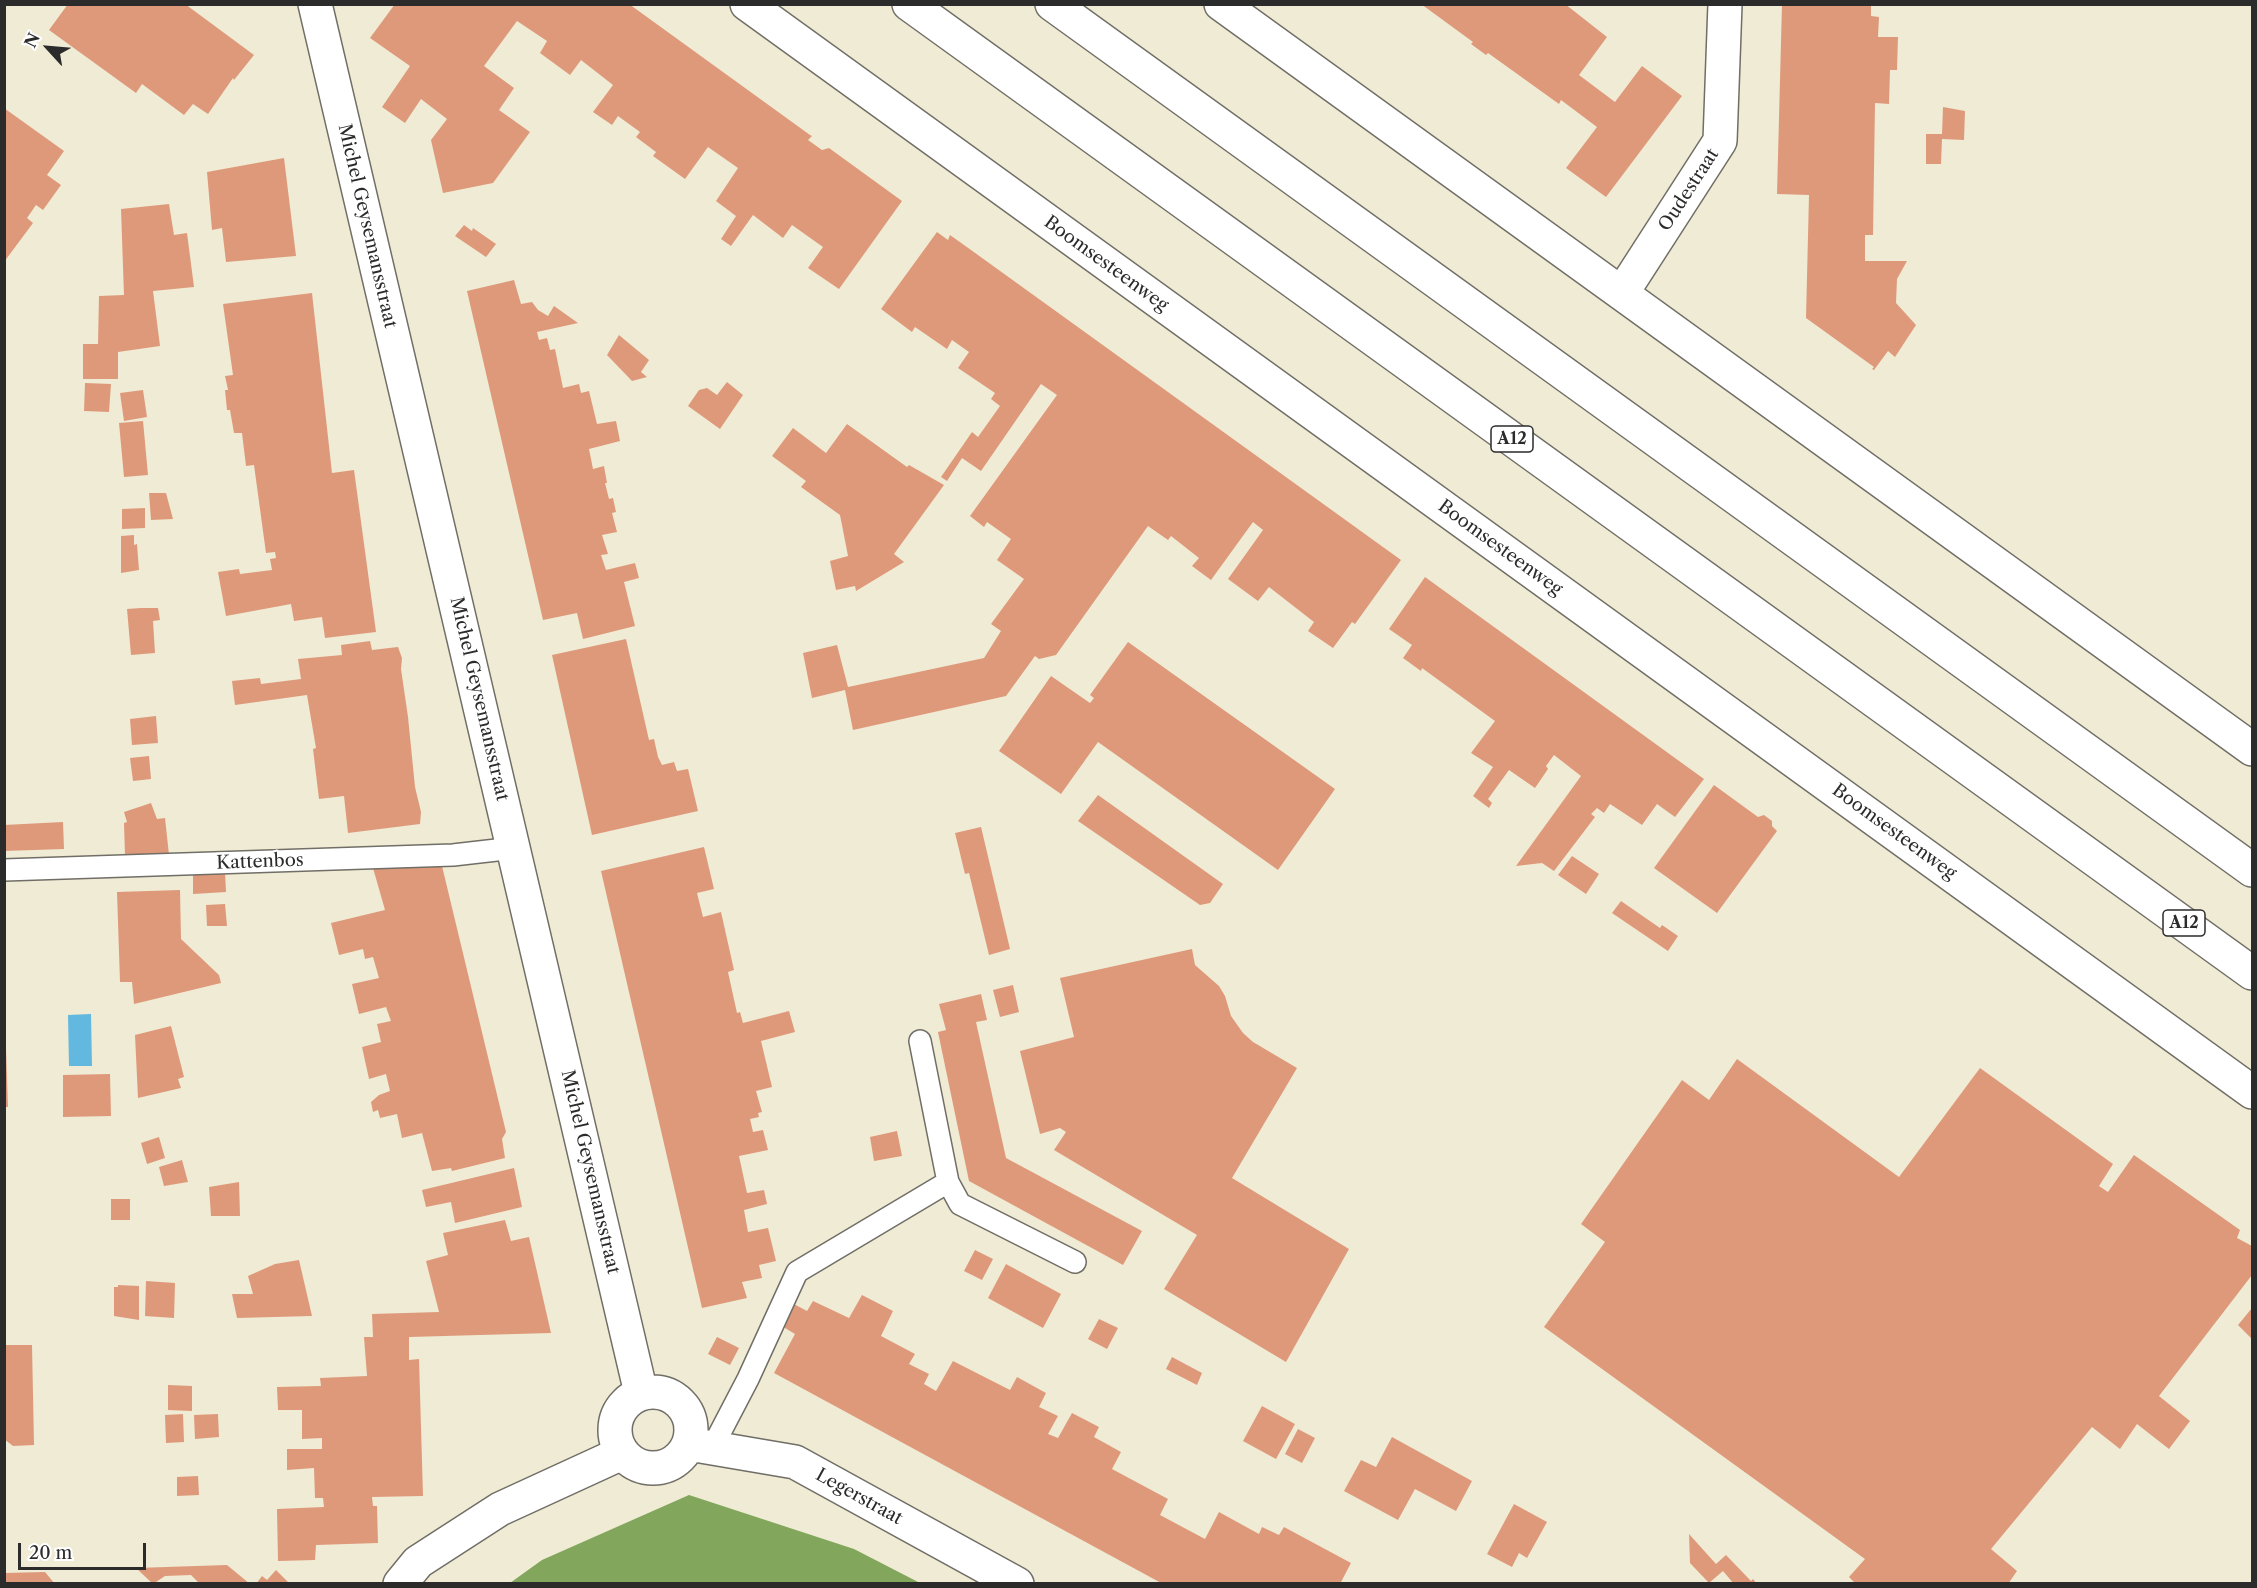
<!DOCTYPE html>
<html>
<head>
<meta charset="utf-8">
<style>
	body { margin:0 }
	#map { position:relative; width:2257px; height:1588px; overflow:hidden; background:#f0ebd4; font-family:"Libre Caslon Text",serif }
	canvas { display:block }
	.frame { position:absolute; inset:0; border:6px solid #2b2b2b; pointer-events:none }
	.north { position:absolute; left:18px; top:18px; width:60px; height:60px; -webkit-text-stroke:4px #fff; paint-order:stroke; rotate:296deg; font-size:16px; font-weight:700; line-height:24px; text-align:center; color:#2b2b2b }
	.north::after { content:''; display:block; margin:auto; width:21px; height:27px; background:#2b2b2b; clip-path:polygon(50% 0,100% 100%,50% 72%,0 100%) }
	.scale { position:absolute; left:18px; top:1543px; width:128px; height:27px; box-sizing:border-box; border:3px solid #2b2b2b; border-top:0; padding-left:8px; font-size:18px; line-height:21px; white-space:nowrap; color:#2b2b2b; -webkit-text-stroke:4px #fff; paint-order:stroke }
</style>
</head>
<body>
<div id="map">
<canvas width="2257" height="1588"></canvas>
<div class="frame"></div>
<div class="north">N</div>
<div class="scale">20 m</div>
</div>
<script>
const c = document.querySelector('canvas').getContext('2d');
c.lineJoin = 'round';
function fillPath(path, color) {
  c.fillStyle = color;
  c.fill(path, 'evenodd');
}
function toPath(rows) {
  const path = new Path2D();
  for (const r of rows) {
    if (r.length === 3) {
      path.moveTo(r[0] + r[2], r[1]);
      path.arc(r[0], r[1], r[2], 0, 2 * Math.PI);
      continue;
    }
    path.moveTo(r[0], r[1]);
    for (let i = 2; i < r.length; i += 2) path.lineTo(r[i], r[i + 1]);
  }
  return path;
}
function trace(path, color, width, dash) {
  c.strokeStyle = color;
  c.lineWidth = width;
  c.lineCap = dash ? 'butt' : 'round';
  c.setLineDash(dash || []);
  c.stroke(path);
}
function label(font, color, halo, rows, align = 'center') {
  c.font = font + ' "Libre Caslon Text",serif';
  c.lineWidth = 4.5;
  c.setLineDash([]);
  c.textBaseline = 'middle';
  c.strokeStyle = halo;
  c.fillStyle = color;
  for (const [text, x, y, turn = 0] of rows) {
    c.save();
    c.translate(x, y);
    c.rotate((+turn || 0) * Math.PI / 180);
    c.textAlign = isNaN(turn) ? turn : align;
    if (halo) c.strokeText(text, 0, 0);
    c.fillText(text, 0, 0);
    c.restore();
  }
}
fillPath(toPath([
	[689,1495,854,1549,920,1583,510,1583,542,1560]
]), '#81a65c');
fillPath(toPath([
	[91,1014,92,1066,69,1066,68,1015]
]), '#63b8df');
fillPath(toPath([
	[68,4,185,4,254,55,234,80,233,78,208,114,193,104,184,115,142,84,136,93,49,30],
	[395,4,629,4,810,135,812,136,808,140,822,150,829,148,902,201,839,289,808,268,823,247,792,225,783,238,753,215,731,246,721,239,736,216,716,201,738,168,708,147,685,179,653,156,656,152,636,137,640,132,618,116,612,125,593,112,613,85,581,60,570,75,540,53,547,41,517,21,484,66,514,88,499,110,530,132,493,183,443,193,431,140,447,119,421,99,405,123,382,107,410,66,370,38],
	[1421,4,1565,4,1607,37,1579,75,1615,102,1642,66,1682,96,1606,197,1566,168,1597,127,1561,100,1559,104,1488,53,1486,55,1471,44,1473,42],
	[1782,4,1871,4,1871,16,1879,17,1878,37,1898,37,1897,70,1890,70,1889,104,1875,103,1873,235,1865,235,1865,261,1907,261,1897,279,1896,303,1916,325,1895,357,1888,351,1874,370,1872,369,1874,367,1806,318,1809,195,1777,194],
	[1943,107,1965,111,1964,140,1942,139,1941,164,1926,164,1926,134,1942,134],
	[4,108,64,151,47,175,61,185,43,210,36,205,27,218,33,223,4,262],
	[284,158,296,256,226,262,222,228,212,230,207,172],
	[169,204,174,235,187,233,194,287,153,291,160,346,118,352,118,379,83,379,83,344,98,344,99,296,124,295,121,209],
	[464,225,472,231,473,228,496,244,486,257,455,236],
	[937,232,948,240,950,235,971,250,1401,560,1355,624,1352,622,1333,648,1308,631,1314,622,1269,587,1258,601,1228,579,1263,530,1253,522,1211,580,1192,566,1199,558,1171,536,1168,540,1148,526,1056,655,1039,659,1035,656,1006,696,853,730,845,690,812,698,803,653,837,645,848,687,984,658,1001,631,991,624,1024,579,997,560,1011,539,987,522,984,527,970,516,1057,395,1041,384,981,471,962,458,947,481,941,477,972,432,978,437,1000,406,991,399,995,393,958,368,969,352,952,340,947,349,915,327,912,332,881,309],
	[514,280,521,304,532,302,538,310,548,316,554,306,578,323,537,332,539,340,547,338,550,350,555,349,563,388,579,384,581,393,589,391,597,424,616,421,620,441,589,449,593,469,604,466,607,483,605,483,609,499,613,498,616,512,612,513,617,532,602,535,608,554,601,555,606,570,635,563,639,578,624,582,635,626,583,639,577,613,543,620,467,291],
	[312,293,332,473,354,470,376,632,325,638,322,617,294,621,291,604,226,616,218,572,239,569,240,574,272,570,270,559,276,558,275,552,266,553,254,465,246,466,242,433,234,433,230,410,227,410,225,390,228,390,225,376,233,375,223,304],
	[619,335,649,360,641,372,647,377,632,381,607,355],
	[727,382,743,395,720,429,688,406,699,390,707,388,717,395],
	[85,383,111,384,109,412,84,411],
	[143,390,147,417,124,421,120,393],
	[143,421,148,475,124,477,119,423],
	[847,424,907,467,909,465,944,485,894,554,904,562,856,591,855,586,836,590,830,561,848,556,840,515,801,487,806,481,772,456,793,428,826,453],
	[149,493,166,493,173,519,151,520],
	[145,508,145,528,122,529,122,509],
	[134,535,134,545,137,544,139,570,121,573,121,536],
	[1425,577,1704,779,1675,817,1657,804,1642,825,1610,804,1604,813,1597,808,1591,814,1595,817,1554,871,1542,863,1516,866,1581,776,1554,755,1546,766,1548,769,1535,788,1509,770,1488,799,1492,803,1489,808,1473,796,1493,767,1471,753,1495,721,1422,668,1421,671,1403,658,1412,645,1389,629],
	[141,608,158,608,160,620,153,621,155,653,131,655,127,609],
	[626,639,649,740,654,739,658,757,662,765,674,762,677,771,688,769,698,811,592,835,552,655],
	[370,641,372,650,398,647,402,658,401,669,408,717,415,787,421,812,420,824,348,833,344,796,319,799,313,749,316,748,307,695,235,705,232,681,260,678,261,684,301,679,298,659,342,655,341,645],
	[1128,642,1335,789,1278,870,1098,742,1061,794,999,751,1051,676,1090,703,1094,698,1090,695],
	[156,716,158,743,132,745,130,719],
	[149,756,151,779,133,781,130,758],
	[1714,785,1758,817,1764,815,1772,821,1772,826,1777,831,1717,913,1654,868],
	[1098,795,1223,884,1210,903,1200,905,1078,821],
	[151,803,157,819,165,818,169,855,125,856,124,823,127,822,124,812],
	[63,822,64,849,4,851,4,825],
	[981,827,1010,949,989,955,969,873,965,874,955,833],
	[704,847,714,889,697,893,703,917,721,912,734,970,728,972,737,1013,740,1012,743,1023,789,1011,795,1032,761,1041,772,1087,756,1091,762,1112,758,1113,759,1117,750,1119,753,1132,763,1130,768,1150,739,1156,747,1193,764,1190,767,1204,744,1210,748,1232,768,1228,776,1261,759,1265,762,1278,742,1282,747,1298,702,1308,601,871],
	[1572,856,1599,874,1586,894,1558,875],
	[442,866,506,1132,502,1139,505,1158,452,1171,451,1168,432,1171,422,1133,402,1138,397,1114,380,1118,378,1110,373,1112,371,1102,379,1095,390,1091,386,1074,369,1079,362,1047,381,1042,377,1024,391,1021,386,1007,359,1014,352,984,379,978,373,957,365,959,363,949,339,955,331,923,385,910,373,868],
	[225,872,226,892,193,894,193,873],
	[180,890,181,939,219,975,221,983,134,1004,132,982,120,982,117,892],
	[1621,901,1660,928,1662,925,1678,936,1668,951,1612,913],
	[225,904,227,926,207,926,206,905],
	[1192,949,1195,965,1219,986,1225,996,1231,1016,1243,1033,1253,1042,1297,1068,1232,1178,1349,1249,1286,1362,1164,1289,1197,1235,1054,1150,1066,1132,1060,1128,1040,1134,1020,1051,1074,1037,1060,978],
	[1013,985,1019,1012,1000,1017,993,990],
	[981,994,987,1020,976,1022,1006,1158,1142,1231,1123,1265,969,1181,938,1032,946,1030,939,1004],
	[171,1026,184,1077,178,1079,181,1088,138,1098,135,1035],
	[4,1048,6,1048,8,1107,4,1107],
	[1737,1059,1899,1177,1980,1068,2113,1164,2099,1186,2108,1192,2134,1155,2240,1230,2237,1238,2252,1246,2252,1275,2159,1396,2190,1421,2169,1449,2137,1424,2120,1449,2092,1427,1991,1549,2017,1571,2008,1584,1856,1584,1849,1577,1865,1559,1544,1327,1605,1242,1581,1224,1682,1080,1709,1100],
	[110,1074,111,1116,63,1117,63,1075],
	[897,1131,902,1156,874,1161,870,1137],
	[159,1137,165,1158,147,1164,141,1143],
	[182,1160,188,1182,164,1186,159,1167],
	[514,1168,522,1207,455,1223,451,1202,426,1207,422,1190],
	[239,1182,240,1216,211,1216,209,1187],
	[111,1199,130,1199,130,1220,111,1220],
	[505,1220,511,1241,529,1237,551,1333,409,1337,409,1360,419,1359,423,1496,372,1497,373,1506,377,1506,378,1543,316,1545,315,1560,278,1561,277,1509,324,1507,323,1498,315,1498,314,1468,287,1470,287,1449,322,1449,322,1438,302,1439,302,1410,278,1410,277,1387,321,1386,320,1378,367,1376,364,1337,373,1337,372,1314,439,1312,426,1261,448,1255,443,1233],
	[975,1250,993,1259,982,1280,964,1271],
	[299,1260,312,1316,237,1318,232,1294,253,1294,248,1276,275,1264],
	[1006,1264,1061,1294,1043,1328,988,1298],
	[146,1281,175,1283,174,1318,145,1316],
	[118,1285,139,1286,139,1320,114,1316,114,1287,118,1287],
	[862,1295,893,1311,881,1336,915,1354,909,1364,929,1374,924,1384,936,1391,953,1361,1010,1390,1017,1377,1046,1393,1039,1407,1058,1416,1048,1434,1058,1438,1072,1413,1099,1427,1094,1437,1121,1452,1112,1469,1168,1499,1160,1515,1205,1539,1219,1512,1259,1534,1262,1527,1279,1535,1284,1527,1351,1563,1340,1584,1163,1584,774,1373,795,1334,780,1325,792,1303,807,1311,813,1301,849,1318],
	[2252,1308,2252,1336,2251,1338,2238,1325],
	[1099,1319,1118,1328,1107,1349,1088,1339],
	[717,1337,739,1348,730,1365,708,1354],
	[4,1345,32,1345,34,1445,13,1446,4,1439],
	[1172,1357,1202,1373,1197,1385,1166,1369],
	[168,1385,192,1386,192,1411,168,1410],
	[1262,1406,1295,1424,1276,1459,1243,1441],
	[183,1414,184,1442,166,1443,165,1415],
	[218,1414,219,1437,195,1439,194,1415],
	[1298,1429,1315,1438,1302,1463,1285,1454],
	[1392,1437,1472,1481,1456,1511,1415,1489,1398,1520,1344,1491,1361,1460,1376,1467],
	[198,1476,199,1495,177,1496,177,1477],
	[1514,1504,1547,1522,1527,1558,1519,1553,1512,1567,1487,1554],
	[1689,1534,1716,1564,1726,1555,1751,1581,1753,1579,1757,1584,1734,1584,1723,1571,1709,1583,1690,1563],
	[227,1565,250,1584,200,1584,191,1575,165,1576,153,1584,136,1568],
	[276,1570,290,1584,256,1584,262,1576,267,1580],
	[45,1572,55,1584,4,1584,4,1573]
]), '#de997b');
const service = toPath([
	[4,870,453,855,514,848],
	[948,1182,960,1204,1075,1262],
	[712,1448,748,1379,797,1272,948,1182,920,1041]
]);
const minor = toPath([
	[315,4,641,1393],
	[1622,293,1720,141,1725,4],
	[653,1430,38],
	[689,1444,795,1462,1017,1584],
	[400,1584,418,1562,500,1509,622,1453]
]);
const secondary = toPath([
	[747,4,2252,1092],
	[1221,4,2252,749]
]);
const motorway = toPath([
	[909,4,2252,973],
	[1052,4,2252,870]
]);
trace(service, '#706e66', 24);
trace(minor, '#706e66', 36);
trace(secondary, '#706e66', 36);
trace(motorway, '#706e66', 36);
trace(service, '#fff', 21);
trace(minor, '#fff', 33);
trace(secondary, '#fff', 33);
trace(motorway, '#fff', 33);
for (const [x, y, w] of [
	[1512,439,42],
	[2184,923,42]
]) {
  const box = new Path2D();
  box.roundRect(x - w / 2, y - 13, w, 26, 4.5);
  c.fillStyle = '#fff';
  c.fill(box);
  trace(box, '#2b2b2b', 1.5);
}
label('bold 16px', '#2b2b2b', null, [
	["A12",1512,439],
	["A12",2184,923]
]);
label('18px', '#2b2b2b', '#fff', [
	["Oudestraat",1689,190,-57],
	["Michel Geysemansstraat",367,226,77],
	["Boomsesteenweg",1106,264,36],
	["Boomsesteenweg",1500,548,36],
	["Michel Geysemansstraat",479,699,77],
	["Boomsesteenweg",1894,832,36],
	["Kattenbos",260,862,-2],
	["Michel Geysemansstraat",590,1172,77],
	["Legerstraat",859,1497,29]
]);
</script>
</body>
</html>
